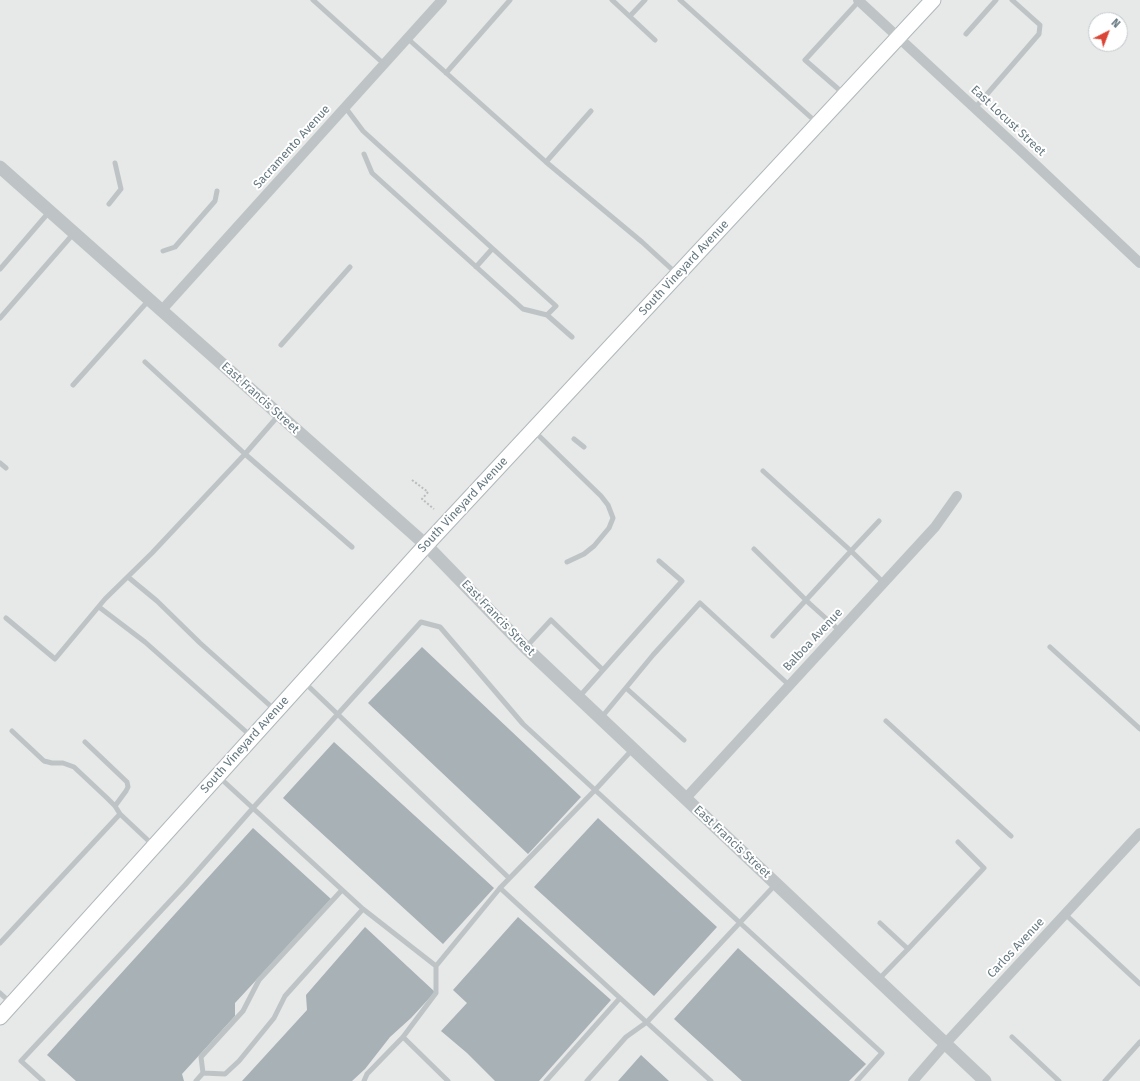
<!DOCTYPE html>
<html>
<head>
<meta charset="utf-8">
<style>
	body { margin:0 }
	#map { position:relative; width:1140px; height:1081px; overflow:hidden; background:#f9f8f7; font-family:"Fira Sans",sans-serif }
	canvas { display:block }
	.north { position:absolute; left:1088px; top:12px; width:40px; height:40px; box-sizing:border-box; background:#fff; border:1px solid #c1c9cc; border-radius:50%; rotate:42deg; font-size:11px; font-weight:700; line-height:16px; text-align:center; color:#657880 }
	.north::after { content:''; display:block; margin:auto; width:14px; height:18px; background:#da4535; clip-path:polygon(50% 0,100% 100%,50% 72%,0 100%) }
</style>
</head>
<body>
<div id="map">
<canvas width="1140" height="1081"></canvas>
<div class="north">N</div>
</div>
<script>
const c = document.querySelector('canvas').getContext('2d');
c.lineJoin = 'round';
function fillPath(path, color) {
  c.fillStyle = color;
  c.fill(path, 'evenodd');
}
function toPath(rows) {
  const path = new Path2D();
  for (const r of rows) {
    path.moveTo(r[0], r[1]);
    for (let i = 2; i < r.length; i += 2) path.lineTo(r[i], r[i + 1]);
  }
  return path;
}
function trace(path, color, width, dash) {
  c.strokeStyle = color;
  c.lineWidth = width;
  c.lineCap = dash ? 'butt' : 'round';
  c.setLineDash(dash || []);
  c.stroke(path);
}
function label(font, color, halo, rows, align = 'center') {
  c.font = font + ' "Fira Sans",sans-serif';
  c.lineWidth = 4;
  c.setLineDash([]);
  c.textBaseline = 'middle';
  c.strokeStyle = halo;
  c.fillStyle = color;
  for (const [text, x, y, turn = 0] of rows) {
    c.save();
    c.translate(x, y);
    c.rotate((+turn || 0) * Math.PI / 180);
    c.textAlign = isNaN(turn) ? turn : align;
    if (halo) c.strokeText(text, 0, 0);
    c.fillText(text, 0, 0);
    c.restore();
  }
}
fillPath(toPath([
	[0,0,1140,0,1140,1081,0,1081],
	[1096,20,1120,20,1120,44,1096,44]
]), '#e7e8e8');
fillPath(toPath([
	[422,647,581,797,528,854,368,703],
	[334,742,494,888,443,944,283,798],
	[598,818,717,927,654,996,534,887],
	[253,828,331,899,235,1003,235,1016,182,1074,184,1081,76,1081,47,1055],
	[518,917,611,1000,539,1081,495,1081,467,1053,441,1031,467,1003,453,990],
	[365,927,435,992,411,1018,390,1037,365,1069,352,1081,242,1081,307,1010,306,995],
	[738,948,866,1064,849,1081,742,1081,674,1019],
	[641,1055,669,1081,618,1081]
]), '#a7b1b6');
const secondary = toPath([
	[0,1017,426,545,933,0]
]);
trace(secondary, '#b0b8bb', 17);
trace(toPath([
	[412,480,428,492,422,499,434,509]
]), '#b9bdbf', 2, [2, 2]);
trace(toPath([
	[313,0,384,64],
	[612,0,655,40],
	[680,0,816,122],
	[630,16,645,0],
	[966,34,996,0],
	[407,38,546,162,591,111],
	[446,73,510,0],
	[844,94,805,60,859,1],
	[345,107,363,131,556,306,547,315],
	[975,108,1039,34,1040,25,1012,0],
	[364,154,372,173,523,309,547,315,572,337],
	[546,162,642,242,677,274],
	[109,204,121,189,115,163],
	[163,251,175,247,215,201,217,191],
	[476,267,492,249],
	[0,269,49,212],
	[0,318,74,233],
	[281,345,350,267],
	[145,362,245,454,352,547],
	[73,385,149,300],
	[534,431,601,496,608,505,613,518,609,528,594,546,584,554,567,562],
	[574,439,584,447],
	[0,463,6,468],
	[763,471,851,551,879,521],
	[754,549,810,604,840,631],
	[128,577,157,601,200,643,275,710],
	[99,607,145,642,252,737],
	[6,618,55,659,105,599,152,553,245,454,278,416],
	[773,636,851,551,884,583],
	[526,647,551,620,603,670],
	[1050,647,1140,729],
	[305,683,509,878],
	[626,688,684,740],
	[579,697,682,581,659,561],
	[601,718,653,655,700,603,789,685],
	[886,721,1011,836],
	[12,731,44,761,52,763,63,763,74,767,107,798,115,806,120,814],
	[85,742,127,782,128,787,126,791,115,806],
	[219,777,363,909,436,966,500,888,596,789,632,750],
	[500,888,620,998],
	[1065,914,1140,984],
	[0,943,120,814,153,845],
	[908,949,984,868,958,842],
	[878,980,908,949,880,923],
	[0,993,11,1003],
	[403,1037,436,993,436,966],
	[1012,1037,1059,1081],
	[203,1073,225,1074,239,1061,274,1018,285,996,363,909],
	[43,1081,21,1061,185,885,253,808,421,622,440,627,523,724,882,1053,857,1081],
	[196,1081,203,1073,201,1057,243,1011,259,980,342,890],
	[364,1081,367,1074,403,1037,448,1081],
	[546,1081,620,998,711,1081],
	[587,1081,626,1037,647,1022,775,885],
	[1105,1081,1140,1042]
]), '#bec4c6', 5);
trace(toPath([
	[858,0,1019,149,1140,263],
	[161,311,442,0],
	[685,799,935,527,957,496],
	[913,1081,945,1044,1140,833]
]), '#bec4c6', 10);
trace(toPath([
	[0,167,426,545,525,647,985,1081]
]), '#bec4c6', 13);
trace(secondary, '#fff', 15);
label('12px', '#657880', '#fff', [
	["East Locust Street",1008,121,43],
	["Sacramento Avenue",292,147,-48],
	["South Vineyard Avenue",684,268,-47],
	["East Francis Street",260,398,42],
	["South Vineyard Avenue",463,505,-47],
	["East Francis Street",498,618,46],
	["Balboa Avenue",813,640,-47],
	["South Vineyard Avenue",245,745,-48],
	["East Francis Street",732,842,43],
	["Carlos Avenue",1016,948,-47]
]);
</script>
</body>
</html>
